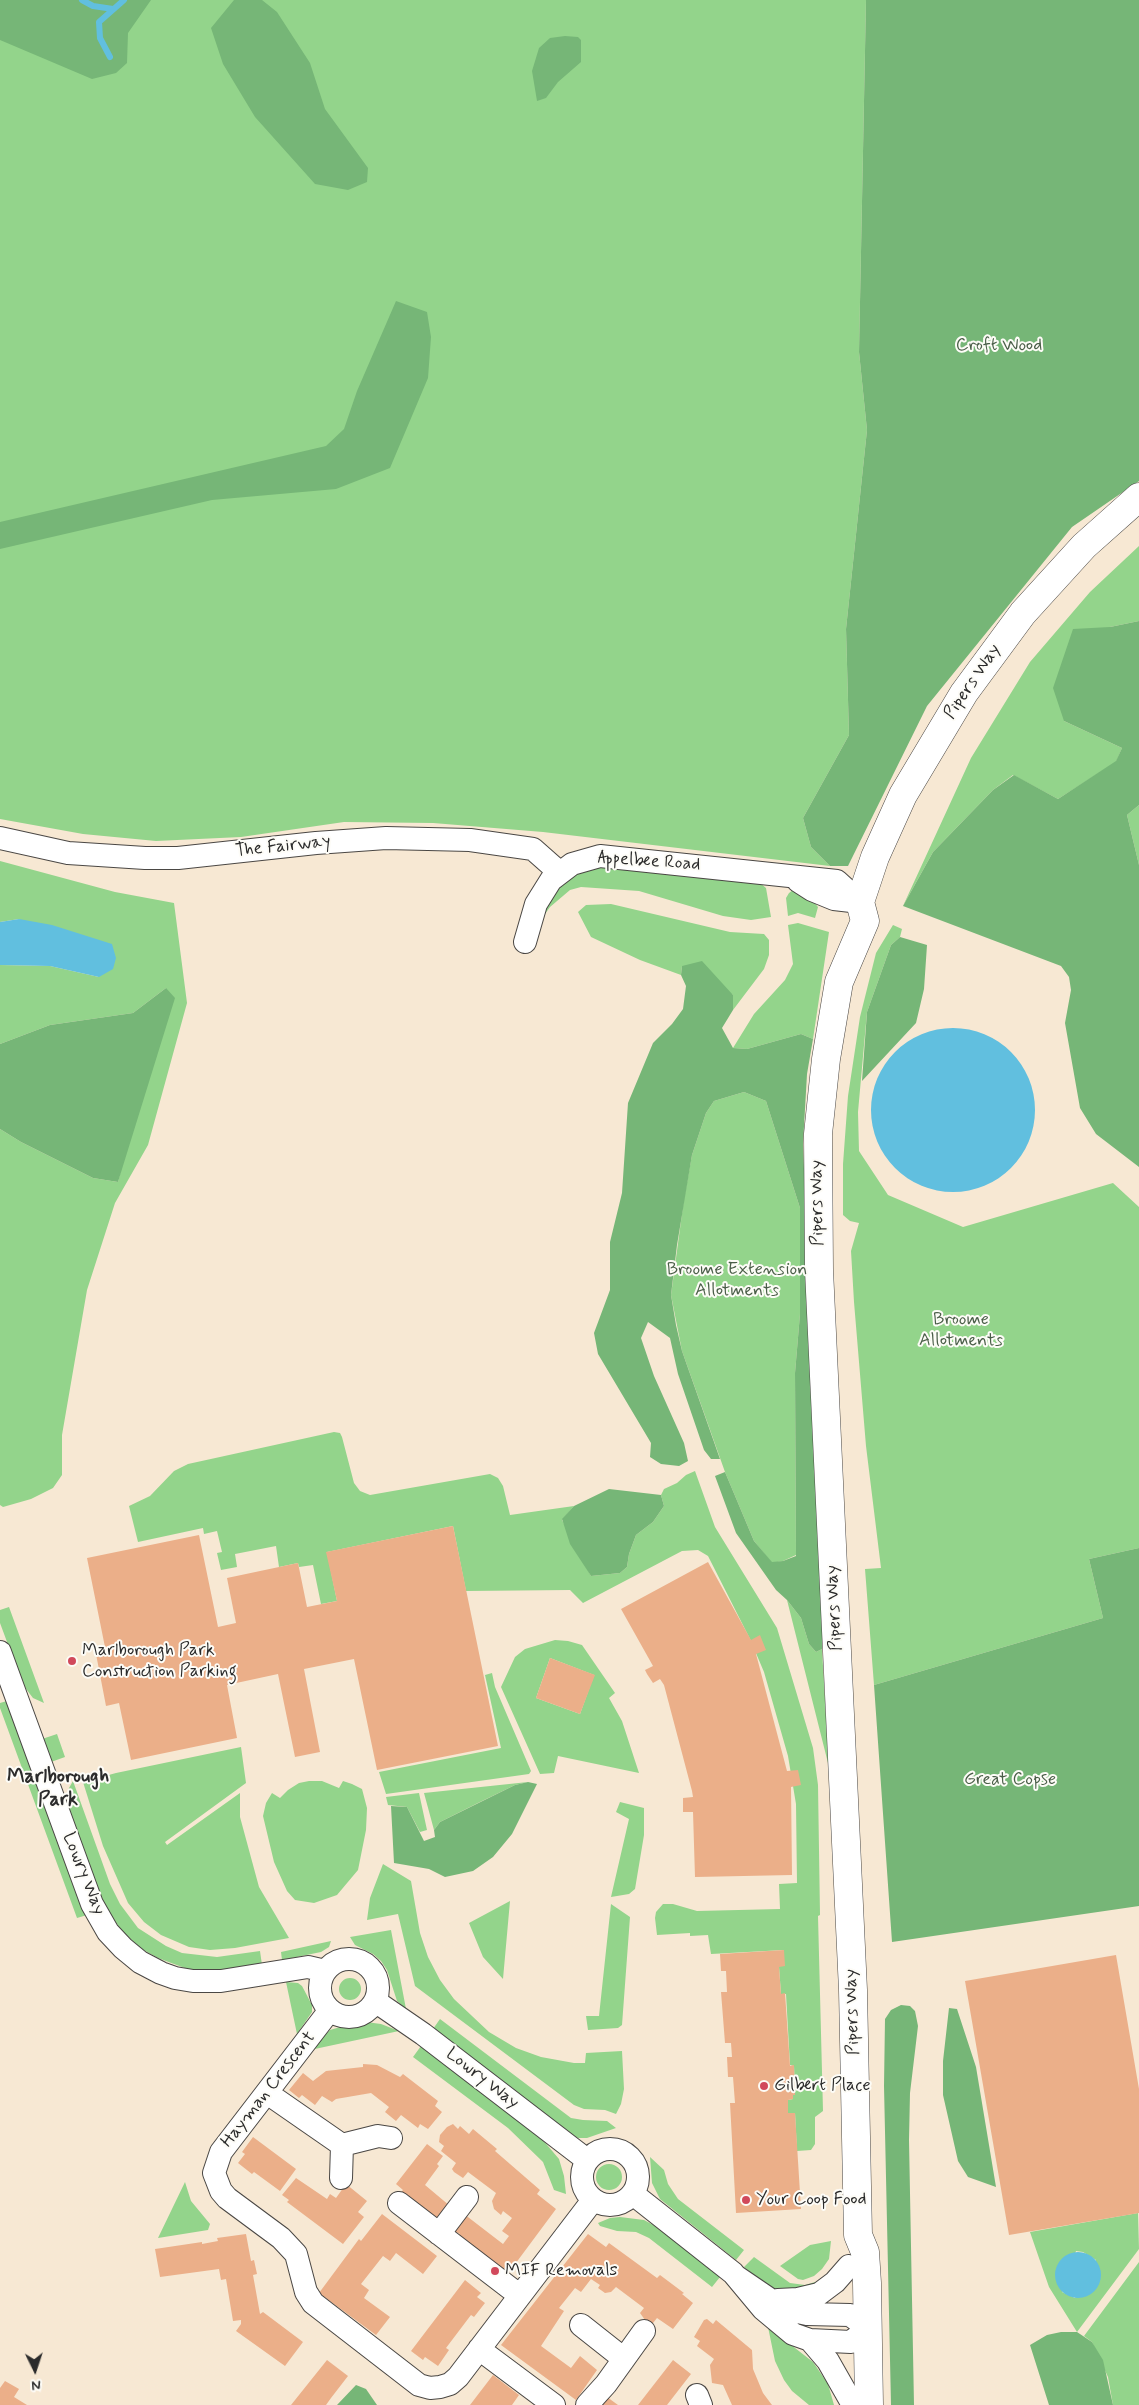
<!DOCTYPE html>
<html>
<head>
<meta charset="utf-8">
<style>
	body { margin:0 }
	#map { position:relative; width:1139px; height:2405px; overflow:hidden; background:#f7e8d3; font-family:Mynerve,sans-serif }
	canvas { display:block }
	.north { position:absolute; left:10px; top:2345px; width:50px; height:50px; -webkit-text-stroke:4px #fdfcf7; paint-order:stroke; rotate:176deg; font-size:14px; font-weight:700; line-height:20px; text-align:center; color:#2b2b2b }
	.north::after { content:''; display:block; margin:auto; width:18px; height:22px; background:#2b2b2b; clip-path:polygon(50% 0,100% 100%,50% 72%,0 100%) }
</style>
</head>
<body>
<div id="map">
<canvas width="1139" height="2405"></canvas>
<div class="north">N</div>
</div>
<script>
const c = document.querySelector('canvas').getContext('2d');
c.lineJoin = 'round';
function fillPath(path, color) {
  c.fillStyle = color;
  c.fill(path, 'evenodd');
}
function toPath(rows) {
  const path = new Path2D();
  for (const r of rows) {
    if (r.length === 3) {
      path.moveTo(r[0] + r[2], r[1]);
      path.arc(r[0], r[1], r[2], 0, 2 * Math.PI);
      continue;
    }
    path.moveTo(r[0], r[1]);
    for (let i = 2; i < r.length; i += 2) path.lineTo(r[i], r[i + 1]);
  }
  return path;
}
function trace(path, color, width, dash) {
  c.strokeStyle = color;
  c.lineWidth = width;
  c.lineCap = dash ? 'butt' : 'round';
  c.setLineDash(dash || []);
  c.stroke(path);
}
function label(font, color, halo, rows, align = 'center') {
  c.font = font + ' Mynerve,sans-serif';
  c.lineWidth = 4;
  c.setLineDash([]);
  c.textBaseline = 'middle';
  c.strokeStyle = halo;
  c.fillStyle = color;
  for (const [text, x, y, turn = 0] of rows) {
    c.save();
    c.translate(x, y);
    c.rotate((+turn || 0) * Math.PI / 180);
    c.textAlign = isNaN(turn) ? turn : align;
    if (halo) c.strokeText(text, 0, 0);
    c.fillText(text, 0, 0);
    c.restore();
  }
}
fillPath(toPath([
	[0,0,866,0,859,352,867,430,846,629,849,735,803,818,811,847,830,866,543,832,433,823,344,822,241,837,156,841,83,834,0,819],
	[1139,546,1139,621,1110,627,1064,721,1122,748,1116,762,1058,799,1013,775,993,790,933,852,903,906,971,758,1030,662,1090,592],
	[1139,805,1139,865,1127,815],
	[0,861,115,892,174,903,187,1003,148,1145,115,1203,87,1290,62,1435,62,1475,53,1488,31,1499,3,1507,0,1505,0,1129,21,1142,93,1178,118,1182,166,988,133,1013,50,1025,0,1044,0,965,50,966,99,977,19,919,0,922],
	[601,867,760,883,766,888,771,917,751,920,723,916,639,891,581,887,570,890,550,907,540,921,544,907,562,883,581,872],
	[793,890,812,900,818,907,815,918,798,913,788,916,786,898,789,893],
	[611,904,730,932,764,934,769,940,769,955,764,969,733,1010,733,995,682,966,681,975,640,960,591,937,578,912,586,905],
	[798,923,829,932,813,1039,801,1034,747,1049,733,1048,754,1014,785,980,793,964,788,925],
	[893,925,902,929,900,937,891,945,867,1012,858,1112,859,1151,888,1195,963,1227,1113,1183,1139,1207,1139,1548,1089,1559,1103,1618,874,1685,865,1569,881,1568,866,1446,854,1302,851,1251,859,1223,850,1221,843,1215,843,1164,848,1096,860,1017,876,953],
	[744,1092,766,1101,800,1208,800,1314,795,1373,796,1555,783,1561,772,1563,754,1541,725,1472,682,1351,671,1295,684,1199,692,1155,706,1113,714,1101],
	[334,1432,340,1433,342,1437,354,1483,360,1491,370,1495,490,1474,498,1478,503,1486,510,1515,574,1506,562,1520,591,1576,620,1573,627,1567,629,1554,636,1535,653,1522,664,1506,661,1495,664,1489,677,1483,686,1475,695,1471,715,1527,777,1628,813,1748,818,1785,820,1915,818,1916,823,2111,815,2117,815,2144,811,2150,797,2151,795,2113,788,2113,788,2100,793,2099,793,2095,795,2094,794,2066,790,2065,786,1994,781,1994,779,1967,784,1950,711,1954,708,1935,690,1936,690,1933,657,1935,655,1918,656,1912,663,1904,673,1904,697,1911,780,1909,779,1884,797,1883,796,1804,788,1756,764,1672,750,1639,708,1556,698,1550,682,1551,583,1603,570,1590,466,1591,453,1526,327,1552,337,1601,321,1604,313,1565,299,1567,298,1563,279,1567,276,1546,235,1554,237,1567,221,1570,217,1553,222,1552,217,1531,204,1534,203,1528,138,1542,129,1506,150,1496,174,1471,188,1464],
	[787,1600,801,1618,809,1644,816,1652,822,1649,829,1767],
	[9,1607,44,1703,33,1698,23,1685,0,1623,0,1610],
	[555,1640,568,1641,582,1645,615,1693,609,1698,622,1721,639,1773,558,1756,554,1773,540,1774,501,1687,515,1657,525,1649],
	[550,1658,594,1675,580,1714,536,1698],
	[492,1673,495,1687,531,1771,529,1774,386,1794,379,1772,501,1748,485,1675],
	[7,1701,87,1915,77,1918,0,1708,0,1703],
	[57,1734,65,1757,51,1762,42,1739],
	[241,1747,246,1783,165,1842,167,1845,240,1793,240,1817,259,1887,289,1938,235,1948,210,1950,189,1947,161,1935,144,1922,128,1903,103,1846,83,1782,116,1773],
	[73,1781,110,1884,120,1904,138,1928,166,1946,182,1953,217,1957,260,1951,262,1965,233,1970,190,1970,158,1958,140,1948,122,1931,103,1904,67,1804,69,1788],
	[309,1781,322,1781,339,1788,343,1781,352,1784,362,1789,367,1808,366,1830,358,1870,337,1895,314,1903,295,1900,287,1891,274,1862,263,1816,266,1803,272,1793,280,1798,288,1790,299,1783],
	[528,1782,515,1785,478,1803,440,1822,434,1830,424,1793],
	[419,1793,427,1830,420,1832,407,1807,388,1805,386,1797],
	[620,1802,644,1808,644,1835,635,1889,629,1894,611,1897,629,1819,616,1812],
	[383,1864,411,1881,420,1933,428,1957,440,1980,454,1999,489,2032,516,2048,541,2057,574,2063,585,2063,586,2053,622,2051,624,2089,621,2104,616,2114,605,2110,584,2109,574,2105,415,1986,398,1914,367,1920,370,1898],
	[510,1901,503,1979,483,1957,469,1923],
	[611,1904,630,1917,622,2025,618,2028,588,2030,586,2016,599,2016],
	[391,1930,406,2009,397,2001,387,1970,381,1961,373,1954,355,1945,350,1937],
	[331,1941,329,1947,321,1952,282,1960,281,1952],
	[350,1989,11],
	[286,1982,298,1983,302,1986,312,2005,312,2012,297,2034],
	[440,2019,571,2118,583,2120,607,2121,616,2128,587,2138,578,2138,569,2134,433,2029],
	[366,2022,381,2024,399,2031,310,2050,330,2030,354,2023],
	[421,2046,542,2139,559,2159,564,2176,566,2194,554,2190,543,2162,508,2128,413,2057],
	[650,2157,664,2170,668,2184,678,2199,744,2250,736,2260,660,2199,652,2183],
	[609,2177,13],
	[185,2182,191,2201,210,2224,208,2230,158,2238],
	[1138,2213,1139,2249,1077,2332,1049,2287,1030,2232],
	[1076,2251,1083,2252,1096,2260,1075,2298,1062,2292],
	[620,2217,644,2220,657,2227,720,2277,712,2287,649,2238,636,2232,617,2231,600,2226,598,2223,610,2218],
	[831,2241,829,2259,822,2269,814,2276,803,2280,798,2279,780,2266,810,2245],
	[754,2257,790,2283,805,2285,815,2282,818,2287,788,2294,770,2288,744,2267],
	[1139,2262,1139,2405,1113,2405,1108,2377,1092,2342,1084,2336],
	[768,2327,813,2362,828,2384,834,2405,809,2405,792,2391,784,2380,775,2361]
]), '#93d48b');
fillPath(toPath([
	[0,0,151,0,128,33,127,63,116,73,92,79,0,40],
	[234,0,262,0,277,12,310,63,325,109,368,168,367,182,348,190,315,184,255,117,223,64,211,28],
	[866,0,1139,0,1139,481,1072,527,927,706,848,866,830,866,811,847,803,818,849,735,846,629,867,430,859,352],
	[565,36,578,37,581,40,581,62,558,82,546,98,537,101,532,71,539,48,550,38],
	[396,301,427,312,431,337,428,378,390,468,336,489,212,500,0,549,0,522,326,446,344,429,357,391],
	[1139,621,1139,805,1127,815,1139,865,1139,1167,1096,1134,1080,1108,1065,1023,1071,990,1069,977,1061,966,903,906,933,852,993,790,1014,775,1058,799,1116,761,1122,748,1064,721,1053,688,1073,629,1110,627],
	[900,937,927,945,924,989,916,1023,862,1081,867,1012,891,945],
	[702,961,733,995,733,1010,722,1028,733,1048,747,1049,801,1034,813,1039,807,1074,803,1144,823,1632,822,1649,816,1652,809,1644,801,1618,787,1600,776,1590,736,1533,715,1476,725,1472,754,1541,772,1562,783,1561,796,1556,795,1373,800,1314,800,1208,766,1101,744,1092,714,1101,706,1113,692,1155,677,1245,671,1295,676,1325,682,1351,720,1459,711,1459,704,1450,678,1374,670,1338,648,1322,641,1338,654,1376,684,1443,688,1461,679,1466,661,1464,650,1457,651,1443,598,1354,594,1333,610,1290,610,1242,622,1193,628,1103,653,1043,672,1024,683,1009,686,986,681,975,682,966],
	[166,988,175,998,118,1182,93,1178,21,1142,0,1129,0,1044,50,1025,133,1013],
	[609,1489,661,1495,664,1506,653,1522,636,1535,629,1554,627,1567,620,1573,591,1576,570,1544,562,1519,574,1506],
	[1139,1548,1139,1906,892,1942,874,1685,1103,1618,1089,1559],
	[528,1782,537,1784,512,1834,493,1857,473,1871,445,1877,429,1869,394,1863,391,1806,407,1807,424,1841,435,1837,434,1830,440,1822,515,1785],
	[901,2005,910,2006,915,2011,918,2026,910,2093,909,2140,914,2405,891,2405,884,2086,885,2019,891,2010],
	[949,2008,957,2009,976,2067,996,2187,968,2177,958,2161,943,2095,943,2061],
	[1061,2332,1077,2332,1092,2342,1103,2360,1113,2405,1049,2405,1030,2345,1047,2335],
	[356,2385,366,2389,377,2405,337,2405]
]), '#76b677');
fillPath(toPath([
	[19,919,52,925,112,944,116,958,113,969,99,977,50,966,0,965,0,922],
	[953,1110,82],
	[1078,2275,23]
]), '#61bfdf');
trace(toPath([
	[82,0,93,6,113,9],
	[110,57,100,38,99,22,124,0]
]), '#61bfdf', 6);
fillPath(toPath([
	[453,1526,498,1746,377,1770,354,1659,304,1669,320,1752,295,1757,278,1674,227,1685,237,1738,131,1760,119,1703,106,1706,96,1654,106,1652,87,1558,199,1535,218,1627,236,1623,227,1578,298,1563,307,1607,337,1601,326,1552],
	[708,1562,751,1640,760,1635,766,1650,756,1654,787,1771,798,1770,801,1785,791,1787,792,1875,695,1877,693,1812,683,1812,683,1798,693,1797,692,1791,664,1685,660,1679,653,1683,647,1674,645,1670,653,1666,621,1609],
	[550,1658,595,1675,580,1714,536,1698],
	[784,1950,785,1966,779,1967,781,1994,785,1993,790,2066,794,2065,795,2095,793,2095,793,2099,788,2100,788,2113,795,2113,801,2209,736,2213,730,2103,735,2103,733,2077,728,2077,727,2057,732,2057,731,2043,725,2043,721,1992,727,1992,726,1971,721,1971,720,1954],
	[1116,1955,1139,2089,1139,2213,1009,2235,965,1981],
	[363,2064,377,2065,400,2077,403,2074,438,2101,435,2106,442,2112,428,2129,420,2124,418,2128,401,2115,396,2121,385,2112,389,2107,371,2093,336,2099,332,2102,322,2096,315,2105,302,2095,299,2098,289,2090,303,2073,313,2081,326,2071,363,2067],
	[453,2124,458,2129,460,2126,469,2134,473,2129,497,2149,495,2151,540,2190,537,2194,556,2209,507,2275,457,2238,460,2234,454,2231,464,2214,503,2244,509,2236,502,2231,512,2218,503,2211,501,2215,494,2209,492,2201,496,2193,468,2172,463,2178,454,2172,452,2169,456,2163,441,2151,444,2146,439,2142,440,2135,447,2127],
	[253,2137,296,2169,280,2191,254,2172,252,2174,238,2163,245,2154,242,2152],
	[427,2144,443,2156,437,2164,439,2166,425,2185,450,2206,439,2220,399,2195,403,2190,396,2184],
	[296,2178,327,2199,330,2194,336,2198,346,2184,367,2201,358,2212,364,2217,343,2244,287,2202,289,2200,282,2195],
	[382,2214,437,2256,423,2274,396,2253,390,2261,383,2256,361,2284,369,2290,364,2298,390,2317,376,2335,319,2293,359,2239,361,2241],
	[246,2234,251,2261,254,2260,257,2274,253,2275,260,2314,263,2312,303,2342,285,2366,236,2331,241,2324,241,2320,233,2321,226,2279,221,2280,219,2269,160,2277,155,2249,202,2242,202,2244,218,2241,217,2238],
	[588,2234,606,2247,609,2243,657,2278,660,2275,684,2293,682,2294,693,2303,673,2329,657,2318,653,2323,645,2320,640,2313,644,2308,616,2287,611,2292,605,2293,598,2288,600,2285,591,2279,581,2292,575,2288,559,2308,564,2311,541,2346,571,2368,580,2356,597,2370,576,2400,501,2345],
	[465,2280,481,2293,477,2297,485,2303,474,2317,471,2315,446,2348,449,2350,438,2366,425,2357,423,2360,411,2351],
	[707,2319,713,2324,716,2320,752,2350,753,2369,763,2393,772,2405,732,2405,723,2385,712,2383,710,2365,714,2359,697,2346,700,2341,694,2337,704,2320],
	[327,2360,348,2376,331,2398,326,2405,291,2405],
	[673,2360,691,2374,667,2405,638,2405],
	[493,2375,519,2395,512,2405,470,2405],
	[5,2381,19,2389,14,2397,27,2405,0,2405,0,2388],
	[607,2397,618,2405,601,2405]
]), '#ebaf89');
const minor = toPath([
	[0,838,68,853,145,858,178,858,316,843,386,838,470,840,533,849,559,872],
	[798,881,812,890,834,899,860,902],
	[525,942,536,904,551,880,572,864,600,856,837,881,860,902],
	[0,1652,92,1904,108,1932,123,1948,140,1962,161,1973,175,1978,193,1981,221,1981,308,1967,325,1971],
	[349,1988,29],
	[375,2001,423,2034,587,2160],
	[330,2010,221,2152,214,2173,221,2191,227,2198,281,2238,296,2254,306,2292,313,2303,419,2385,430,2388,440,2387,450,2384,458,2377,593,2200],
	[267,2093,342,2145],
	[342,2145,378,2136,391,2138],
	[610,2177,28],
	[341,2178,342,2145],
	[633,2194,733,2273,763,2309,793,2334,810,2340,851,2342,868,2328,850,2315,807,2314,784,2309,737,2277],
	[399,2203,519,2295],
	[439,2234,467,2197],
	[778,2300,798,2299,819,2294,835,2282,849,2266],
	[581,2325,624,2359],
	[810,2340,828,2361,853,2405],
	[479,2349,554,2405],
	[697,2395,701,2405],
	[587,2405,606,2384,644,2331]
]);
const major = toPath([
	[869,2405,867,2283,865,2252,858,2235,853,1990,819,1270,818,1134,826,1059,839,982,865,921,860,902,875,857,903,795,964,693,1023,613,1084,546,1139,497]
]);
trace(minor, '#4a4744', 24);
trace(major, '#4a4744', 29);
trace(minor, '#fff', 22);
trace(major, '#fff', 28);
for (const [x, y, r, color] of [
	[72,1661,5,"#d1495b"],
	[764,2086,5,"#d1495b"],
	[746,2200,5,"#d1495b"],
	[495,2271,5,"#d1495b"]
]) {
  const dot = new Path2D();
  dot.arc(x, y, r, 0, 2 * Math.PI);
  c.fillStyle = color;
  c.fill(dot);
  trace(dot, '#fdfcf7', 2);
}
label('18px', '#4a5e48', '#fdfcf7', [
	["Croft Wood",999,346],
	["Broome Extension",737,1270],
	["Allotments",737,1291],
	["Broome",961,1320],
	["Allotments",961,1341],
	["Great Copse",1010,1780]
]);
label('18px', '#2b2b2b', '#fdfcf7', [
	["Pipers Way",973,682,-56],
	["The Fairway",283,847,-6],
	["Appelbee Road",649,862,4],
	["Pipers Way",818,1203,-91],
	["Pipers Way",835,1608,-93],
	["Lowry Way",83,1874,68],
	["Pipers Way",853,2012,-92],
	["Lowry Way",482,2079,38],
	["Hayman Crescent",269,2090,-52]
]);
label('18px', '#2b2b2b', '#fdfcf7', [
	["Marlborough Park",82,1651],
	["Construction Parking",82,1672],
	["Gilbert Place",774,2086],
	["Your Coop Food",756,2200],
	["MIF Removals",505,2271]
], 'left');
label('bold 20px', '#2b2b2b', '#fdfcf7', [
	["Marlborough",58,1778],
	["Park",58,1801]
]);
</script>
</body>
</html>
